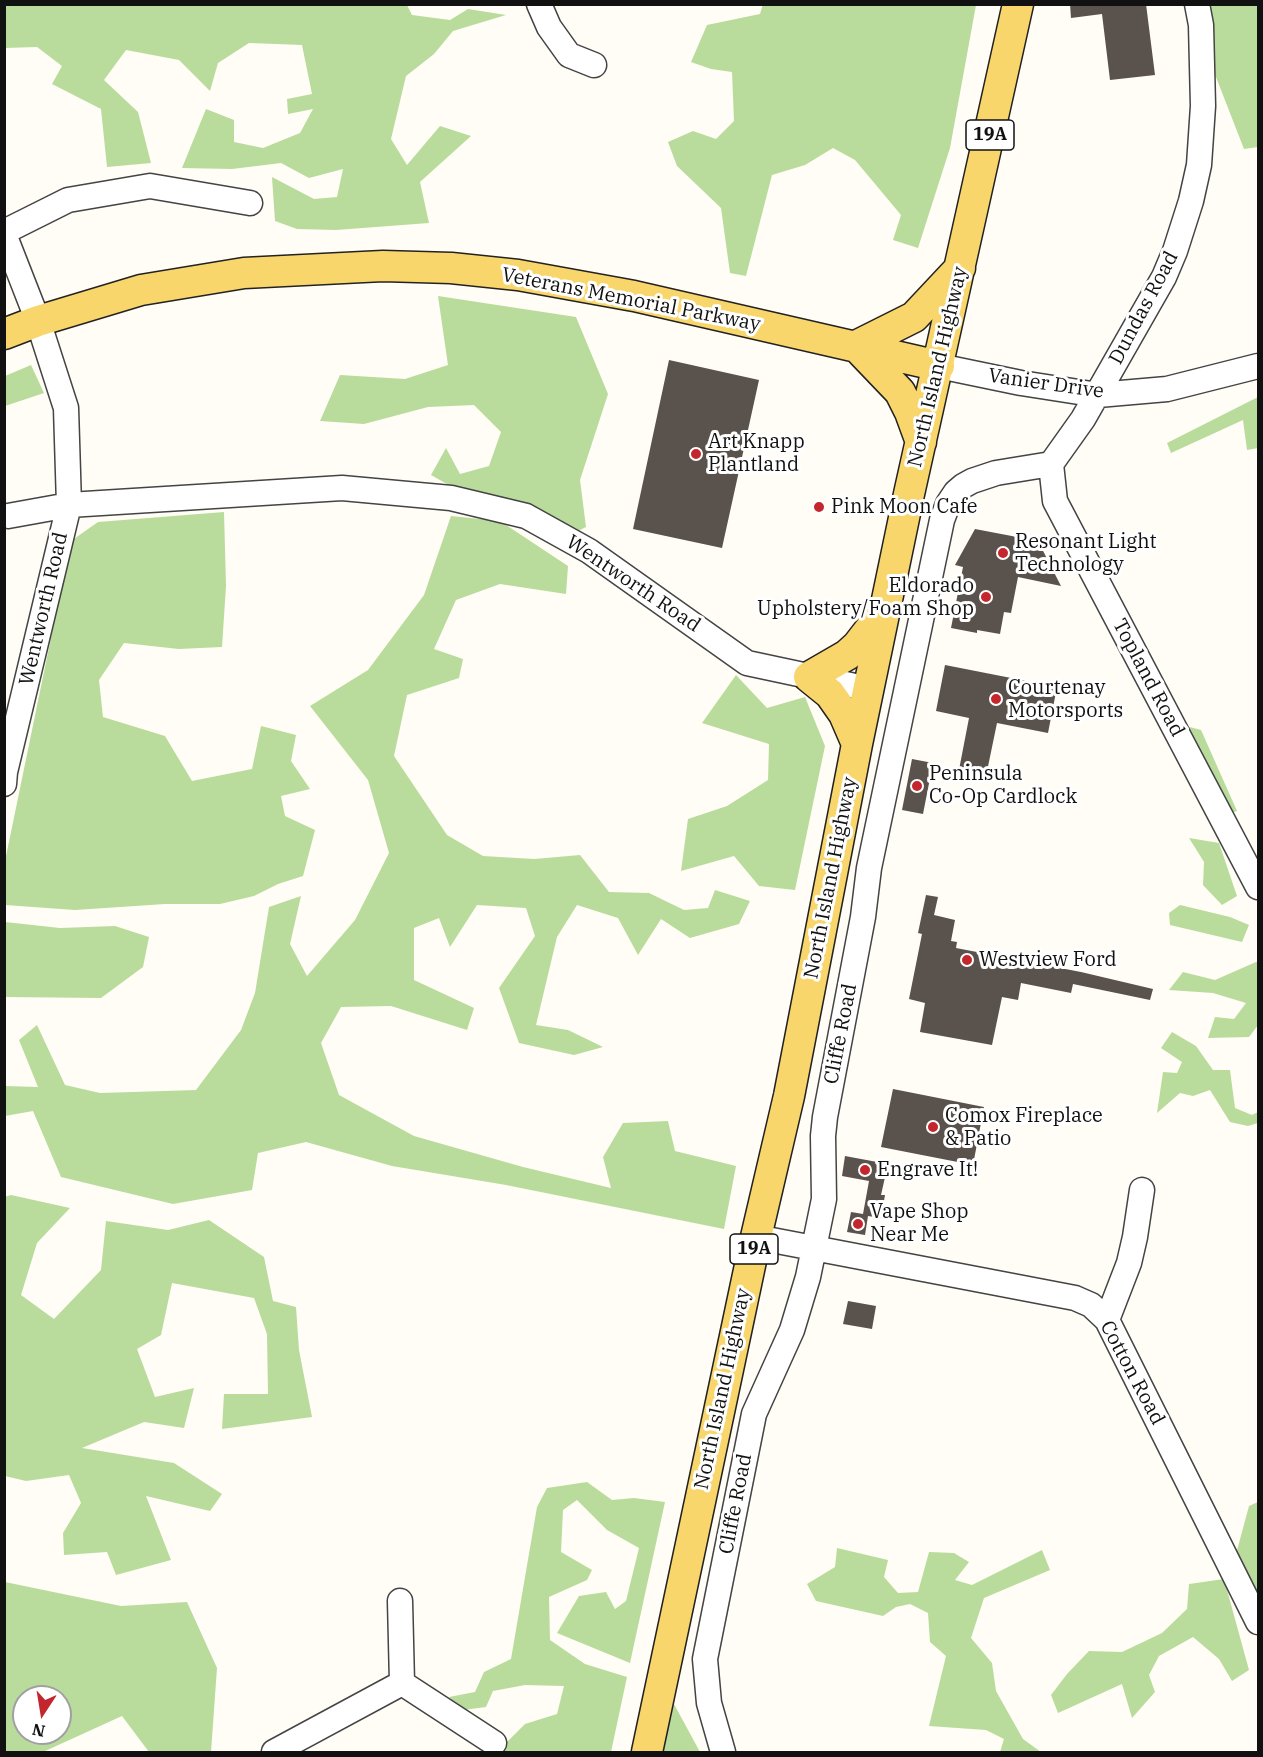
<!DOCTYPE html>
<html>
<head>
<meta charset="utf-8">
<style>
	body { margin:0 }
	#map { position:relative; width:1263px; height:1757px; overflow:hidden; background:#fffdf5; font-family:"IBM Plex Serif",serif }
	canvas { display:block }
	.frame { position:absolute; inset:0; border:6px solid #111; pointer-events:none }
	.north { position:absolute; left:12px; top:1685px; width:60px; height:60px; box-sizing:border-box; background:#fff; border:2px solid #a0a0a0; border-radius:50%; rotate:192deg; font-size:16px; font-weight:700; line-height:24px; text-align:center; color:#111 }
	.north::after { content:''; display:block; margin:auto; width:21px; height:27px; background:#c4262e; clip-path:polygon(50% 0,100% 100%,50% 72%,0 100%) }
</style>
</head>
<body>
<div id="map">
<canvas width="1263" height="1757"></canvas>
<div class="frame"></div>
<div class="north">N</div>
</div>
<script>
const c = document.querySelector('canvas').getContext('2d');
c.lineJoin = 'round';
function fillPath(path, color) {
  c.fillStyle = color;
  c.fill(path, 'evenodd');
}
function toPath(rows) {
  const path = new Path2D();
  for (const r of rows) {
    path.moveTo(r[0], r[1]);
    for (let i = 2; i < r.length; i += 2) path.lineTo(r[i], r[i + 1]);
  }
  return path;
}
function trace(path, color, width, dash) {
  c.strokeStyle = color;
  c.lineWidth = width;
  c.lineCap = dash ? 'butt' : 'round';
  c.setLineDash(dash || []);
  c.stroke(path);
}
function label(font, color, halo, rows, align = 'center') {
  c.font = font + ' "IBM Plex Serif",serif';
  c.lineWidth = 6;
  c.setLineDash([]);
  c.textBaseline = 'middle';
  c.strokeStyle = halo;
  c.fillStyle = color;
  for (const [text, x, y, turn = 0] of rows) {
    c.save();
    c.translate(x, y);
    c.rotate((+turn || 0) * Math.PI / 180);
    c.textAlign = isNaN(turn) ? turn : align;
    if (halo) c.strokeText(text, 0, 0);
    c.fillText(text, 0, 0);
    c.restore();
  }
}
fillPath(toPath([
	[763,4,976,5,950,148,918,248,893,240,901,215,855,160,833,148,805,165,772,175,746,276,730,273,721,208,677,166,668,142,693,131,716,139,734,121,732,72,711,69,691,62,707,25,760,14],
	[407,5,412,15,450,20,468,9,506,15,453,31,434,54,406,76,391,139,407,165,440,126,471,136,420,182,429,223,336,230,297,229,275,221,272,177,314,199,337,197,343,169,309,178,281,163,232,169,182,168,206,109,234,120,234,142,263,148,300,133,313,109,288,114,287,99,312,94,302,45,249,43,218,63,210,91,179,60,126,50,104,80,138,112,151,163,107,167,101,109,52,84,62,66,37,47,5,48,5,5],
	[1207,5,1258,5,1258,147,1244,149,1207,54],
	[438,296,576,317,608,394,580,480,586,527,566,537,470,497,431,475,446,448,460,474,489,466,501,432,474,405,428,407,364,424,320,421,340,375,405,379,448,365],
	[31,365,44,393,5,406,5,376],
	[1258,397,1258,448,1247,450,1243,420,1171,453,1167,443],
	[224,512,226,586,222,647,179,649,124,643,99,680,103,717,165,736,192,781,252,769,261,726,296,735,291,761,310,789,281,796,285,816,315,830,303,876,278,884,254,896,220,904,165,904,75,910,5,905,5,861,71,541,98,522],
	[451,516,500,521,568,566,566,594,500,584,456,600,434,649,463,659,459,678,407,695,394,756,447,835,483,856,534,859,580,855,609,892,649,893,684,910,708,908,715,890,750,901,739,924,690,938,661,919,638,955,618,918,577,905,557,937,536,1025,568,1030,603,1047,574,1055,519,1043,499,988,535,936,526,908,477,905,450,947,439,918,414,928,414,980,474,1008,467,1030,391,1006,341,1007,321,1043,339,1095,414,1136,523,1167,611,1188,603,1157,623,1123,668,1121,675,1151,736,1166,724,1229,506,1185,392,1166,306,1142,258,1153,252,1190,173,1204,61,1177,33,1111,5,1116,5,1086,38,1087,19,1040,37,1025,65,1085,100,1093,196,1090,241,1030,255,993,269,907,301,896,290,944,307,976,355,920,389,853,368,780,310,706,368,670,424,595],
	[736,675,767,708,805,697,825,746,795,890,759,886,734,856,681,871,688,819,727,806,768,780,769,744,702,723],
	[1182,725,1201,730,1237,811,1215,818],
	[1189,838,1219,843,1237,896,1222,905,1203,885,1204,862],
	[1180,905,1230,917,1249,925,1242,942,1170,925,1169,913],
	[5,922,60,928,115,926,149,937,143,967,101,998,5,997,5,999],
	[1256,962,1258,962,1258,1025,1249,1037,1208,1038,1215,1017,1234,1019,1246,1003,1213,993,1169,990,1183,972,1215,980],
	[1172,1032,1196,1046,1213,1070,1230,1070,1235,1108,1252,1115,1258,1112,1258,1123,1248,1126,1230,1122,1210,1090,1193,1096,1180,1093,1157,1113,1163,1072,1177,1073,1182,1062,1161,1048],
	[11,1195,70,1208,37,1243,21,1295,54,1319,101,1270,106,1221,168,1230,209,1220,264,1257,273,1301,296,1307,299,1350,312,1417,222,1429,224,1394,268,1394,267,1334,254,1298,172,1283,161,1335,137,1349,155,1397,194,1388,184,1428,144,1422,82,1448,174,1463,222,1494,210,1511,146,1496,171,1560,116,1575,107,1552,64,1555,63,1533,81,1503,69,1475,26,1481,5,1476,4,1197],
	[587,1482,612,1500,634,1498,665,1502,630,1663,557,1633,579,1596,606,1592,615,1609,626,1601,639,1548,607,1530,577,1500,563,1510,561,1552,592,1570,587,1580,549,1597,550,1640,585,1664,627,1677,611,1752,497,1752,525,1724,557,1714,564,1686,525,1685,493,1691,486,1707,463,1710,449,1697,475,1692,484,1672,511,1659,537,1507,547,1488],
	[1258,1502,1258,1622,1232,1569,1249,1506],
	[837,1548,888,1560,884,1577,898,1593,918,1592,929,1552,954,1553,969,1562,955,1580,972,1585,1042,1550,1050,1570,984,1598,971,1638,992,1663,996,1691,1023,1739,1041,1752,1000,1752,1004,1739,986,1730,929,1726,946,1656,930,1642,928,1613,910,1604,896,1607,883,1616,816,1601,807,1584,835,1567],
	[1224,1579,1249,1670,1232,1681,1219,1659,1193,1637,1159,1656,1149,1675,1155,1692,1132,1718,1122,1684,1058,1713,1051,1695,1067,1674,1089,1651,1122,1652,1162,1633,1187,1609,1189,1584],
	[5,1582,121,1606,187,1602,217,1668,211,1752,149,1752,122,1716,43,1752,5,1752],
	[24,1697,60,1697,60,1733,24,1733],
	[674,1704,700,1752,660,1752]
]), '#b9dc9c');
fillPath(toPath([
	[1070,4,1146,4,1155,75,1110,80,1102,14,1071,18],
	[669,360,759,380,722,548,633,529],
	[975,529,1038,541,1061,586,1018,577,1011,613,1004,612,1000,634,977,630,977,633,951,628,963,567,955,565],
	[945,665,1057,687,1048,733,997,723,985,781,958,775,969,718,936,711],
	[912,759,933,763,923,814,902,810],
	[926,895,938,897,934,915,955,920,951,941,957,942,956,948,1081,972,1153,989,1150,1000,1073,984,1071,993,1021,983,1018,1000,1002,997,992,1045,920,1032,925,1003,909,999,922,934,918,933],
	[893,1089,984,1107,973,1165,881,1147],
	[845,1156,888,1164,881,1195,885,1195,881,1218,868,1216,865,1235,847,1232,851,1212,863,1214,869,1181,842,1176],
	[848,1301,876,1306,872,1329,843,1324]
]), '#5a524d');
const minor = toPath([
	[539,4,549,27,569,55,594,65],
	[4,232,68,200,150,186,250,203],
	[4,234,38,321,66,408,69,505,5,772,4,784],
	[939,366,1021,383,1098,395,1167,389,1258,366],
	[1051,464,1055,501,1258,887],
	[8,516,69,505,342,488,451,498,526,516,589,551,747,663,869,689],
	[756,1237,1075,1298,1091,1305,1107,1320,1258,1622],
	[1107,1320,1129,1263,1135,1237,1142,1190],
	[400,1601,402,1683],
	[402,1683,494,1743],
	[274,1752,402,1683],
	[723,1752,709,1703,705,1659,754,1414,792,1330,808,1277,824,1199,823,1136,825,1117,863,917,869,868,942,520,948,504,956,492,963,486,972,481,996,473,1051,464,1083,419,1164,277,1175,251,1191,201,1199,165,1203,106,1201,25,1197,4]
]);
const major = toPath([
	[4,334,38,321,141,290,244,273,383,266,451,268,518,275,634,296,939,366],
	[856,346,914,317,960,268],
	[856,346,900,392,910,412,921,442],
	[857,744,844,714,830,694,809,677,847,655,857,646,881,615],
	[647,1752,756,1237,789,1096,857,744,909,494,1018,4]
]);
trace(minor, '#444', 27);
trace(major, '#222', 33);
trace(minor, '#fff', 24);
trace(major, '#f9d66b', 30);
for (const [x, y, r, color] of [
	[696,454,6,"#c4262e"],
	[819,507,6,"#c4262e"],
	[1003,553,6,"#c4262e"],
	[986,597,6,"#c4262e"],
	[996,699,6,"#c4262e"],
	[917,786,6,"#c4262e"],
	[967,960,6,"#c4262e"],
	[933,1127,6,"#c4262e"],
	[865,1170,6,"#c4262e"],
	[858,1224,6,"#c4262e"]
]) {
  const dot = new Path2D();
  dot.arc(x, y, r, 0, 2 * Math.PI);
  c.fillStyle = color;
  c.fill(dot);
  trace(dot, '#fff', 2);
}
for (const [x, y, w] of [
	[990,135,48],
	[754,1249,48]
]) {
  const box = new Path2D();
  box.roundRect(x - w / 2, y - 15, w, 30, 4.5);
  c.fillStyle = '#fff';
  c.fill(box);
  trace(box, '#111', 1.5);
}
label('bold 18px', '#111', null, [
	["19A",990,135],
	["19A",754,1249]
]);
label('20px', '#111', '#fff', [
	["Veterans Memorial Parkway",631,300,11],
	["Dundas Road",1144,308,-62],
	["North Island Highway",938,367,-77],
	["Vanier Drive",1046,384,8],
	["Wentworth Road",633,584,34],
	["Wentworth Road",44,609,-77],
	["Topland Road",1148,678,62],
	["North Island Highway",831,878,-79],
	["Cliffe Road",841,1034,-79],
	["Cotton Road",1132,1373,62],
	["North Island Highway",723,1389,-78],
	["Cliffe Road",736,1504,-79]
]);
label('20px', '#111', '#fff', [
	["Art Knapp",708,442],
	["Plantland",708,465],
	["Pink Moon Cafe",831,507],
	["Resonant Light",1015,542],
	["Technology",1015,565],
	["Eldorado",974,586,"right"],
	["Upholstery/Foam Shop",974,609,"right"],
	["Courtenay",1008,688],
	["Motorsports",1008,711],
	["Peninsula",929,774],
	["Co-Op Cardlock",929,797],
	["Westview Ford",979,960],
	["Comox Fireplace",945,1116],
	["& Patio",945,1139],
	["Engrave It!",877,1170],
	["Vape Shop",870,1212],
	["Near Me",870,1235]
], 'left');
</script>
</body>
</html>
